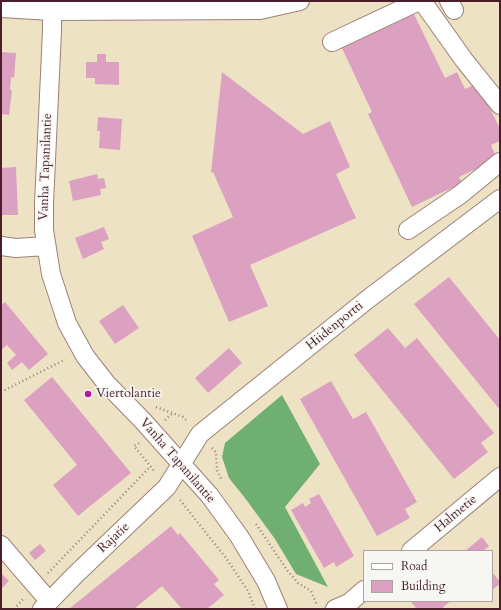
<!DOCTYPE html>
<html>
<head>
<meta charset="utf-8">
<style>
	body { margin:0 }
	#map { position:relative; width:501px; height:610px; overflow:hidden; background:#eee2c4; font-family:Cardo,serif }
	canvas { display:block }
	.frame { position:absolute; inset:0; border:2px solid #4a1f2b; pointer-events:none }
	.legend { position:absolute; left:363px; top:550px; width:130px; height:52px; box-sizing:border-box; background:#f6f6f2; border:1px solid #b1a0a2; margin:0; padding:5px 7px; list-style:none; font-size:12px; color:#4a1f2b }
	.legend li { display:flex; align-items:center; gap:8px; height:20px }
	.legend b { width:20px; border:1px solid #b1a0a2 }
</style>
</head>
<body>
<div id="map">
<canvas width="501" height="610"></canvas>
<div class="frame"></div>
<ul class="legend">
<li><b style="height:5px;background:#fff"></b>Road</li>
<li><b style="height:11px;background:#dca1c1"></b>Building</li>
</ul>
</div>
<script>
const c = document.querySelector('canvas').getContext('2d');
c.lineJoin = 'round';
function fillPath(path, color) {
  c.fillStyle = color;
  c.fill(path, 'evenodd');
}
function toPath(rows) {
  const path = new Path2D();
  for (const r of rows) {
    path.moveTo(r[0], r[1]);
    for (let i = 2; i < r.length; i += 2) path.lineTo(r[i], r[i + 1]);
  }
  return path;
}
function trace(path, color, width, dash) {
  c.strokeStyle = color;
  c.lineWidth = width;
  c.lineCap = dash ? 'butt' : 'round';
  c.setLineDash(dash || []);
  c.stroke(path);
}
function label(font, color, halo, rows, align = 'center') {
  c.font = font + ' Cardo,serif';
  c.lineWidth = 3;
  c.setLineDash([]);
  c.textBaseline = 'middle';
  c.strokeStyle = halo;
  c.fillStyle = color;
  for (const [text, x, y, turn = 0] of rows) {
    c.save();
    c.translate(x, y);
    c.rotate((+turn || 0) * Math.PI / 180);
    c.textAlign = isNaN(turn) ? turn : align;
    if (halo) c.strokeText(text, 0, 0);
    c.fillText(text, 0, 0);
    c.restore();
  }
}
fillPath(toPath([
	[282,395,320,464,285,507,328,587,296,574,275,539,245,498,229,478,222,457,225,443]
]), '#6fb072');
fillPath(toPath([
	[412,10,445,78,457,72,465,89,478,83,500,129,500,141,491,145,497,159,459,177,462,183,412,207,368,114,372,112,340,44],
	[1,52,16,53,14,78,11,77,10,90,12,90,9,115,1,114],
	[97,54,106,54,106,62,119,62,119,85,95,84,95,78,86,78,86,62,97,62],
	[222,72,303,134,330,121,350,167,336,174,356,218,250,265,268,306,229,322,192,236,233,217,213,172,211,173],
	[98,117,122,119,120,150,99,148,100,131,97,131],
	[16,167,18,215,1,215,1,168],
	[97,174,98,179,104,178,106,188,100,189,101,195,73,201,69,181],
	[104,227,109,239,101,242,104,249,83,259,75,238],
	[449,277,500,340,500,410,414,304],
	[5,302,48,354,29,370,22,362,12,370,7,363,16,355,7,345,1,350,1,305],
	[123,305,139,328,115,344,99,321],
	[388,328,405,348,417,338,494,433,481,443,488,452,454,479,354,355],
	[229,348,242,363,208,393,195,378],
	[52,377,131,473,78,516,53,485,77,465,24,400],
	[331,381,353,419,366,412,417,502,405,509,410,518,377,536,300,399],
	[319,494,354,556,336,567,334,562,324,568,291,510,303,503,305,507,311,503,309,499],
	[171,526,178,535,180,533,219,580,214,584,224,595,207,609,182,609,162,586,134,609,69,609],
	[482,537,489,546,483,551,465,551],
	[40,544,46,551,35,560,29,553],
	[492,572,500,582,500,584,492,590],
	[1,573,9,581,1,589],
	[410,601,451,601,443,607,445,609,417,609]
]), '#dca1c1');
const minor = toPath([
	[47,1,52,11,52,31,44,203,44,230,51,274,67,323,85,356,106,383,143,421,210,496,239,536,266,581,278,609],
	[422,1,464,60,500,105],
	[449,1,454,10],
	[1,8,52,11,260,10,300,1],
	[332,42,419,1],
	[408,230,461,194,500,162],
	[1,246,16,248,46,246],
	[1,545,49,601],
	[411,551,500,477],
	[42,609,75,575,167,487,200,434,368,299,500,199],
	[335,609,349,603,364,590]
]);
trace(minor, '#9c8078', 20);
trace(toPath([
	[1,392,64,360],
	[156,407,183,417,187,421],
	[165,420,173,413],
	[139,443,134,446,155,472],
	[212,448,216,452,217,470,222,481],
	[180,500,226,558,248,591,255,609],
	[256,524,287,570,298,583,311,591,317,605],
	[48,573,150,467],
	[14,609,24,598]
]), '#9c8078', 2.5, [1, 3]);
trace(minor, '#fff', 18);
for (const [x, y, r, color] of [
	[88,394,4,"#b5179e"]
]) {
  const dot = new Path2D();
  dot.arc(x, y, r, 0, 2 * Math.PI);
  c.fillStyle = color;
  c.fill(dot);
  trace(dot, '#f6f6f2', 1.5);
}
label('13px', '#4a1f2b', '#f6f6f2', [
	["Vanha Tapanilantie",46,167,-88],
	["Hiidenportti",335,326,-39],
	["Vanha Tapanilantie",177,461,49],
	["Halmetie",456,514,-40],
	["Rajatie",114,538,-43]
]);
label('13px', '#4a1f2b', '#f6f6f2', [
	["Viertolantie",96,394]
], 'left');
</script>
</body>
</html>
